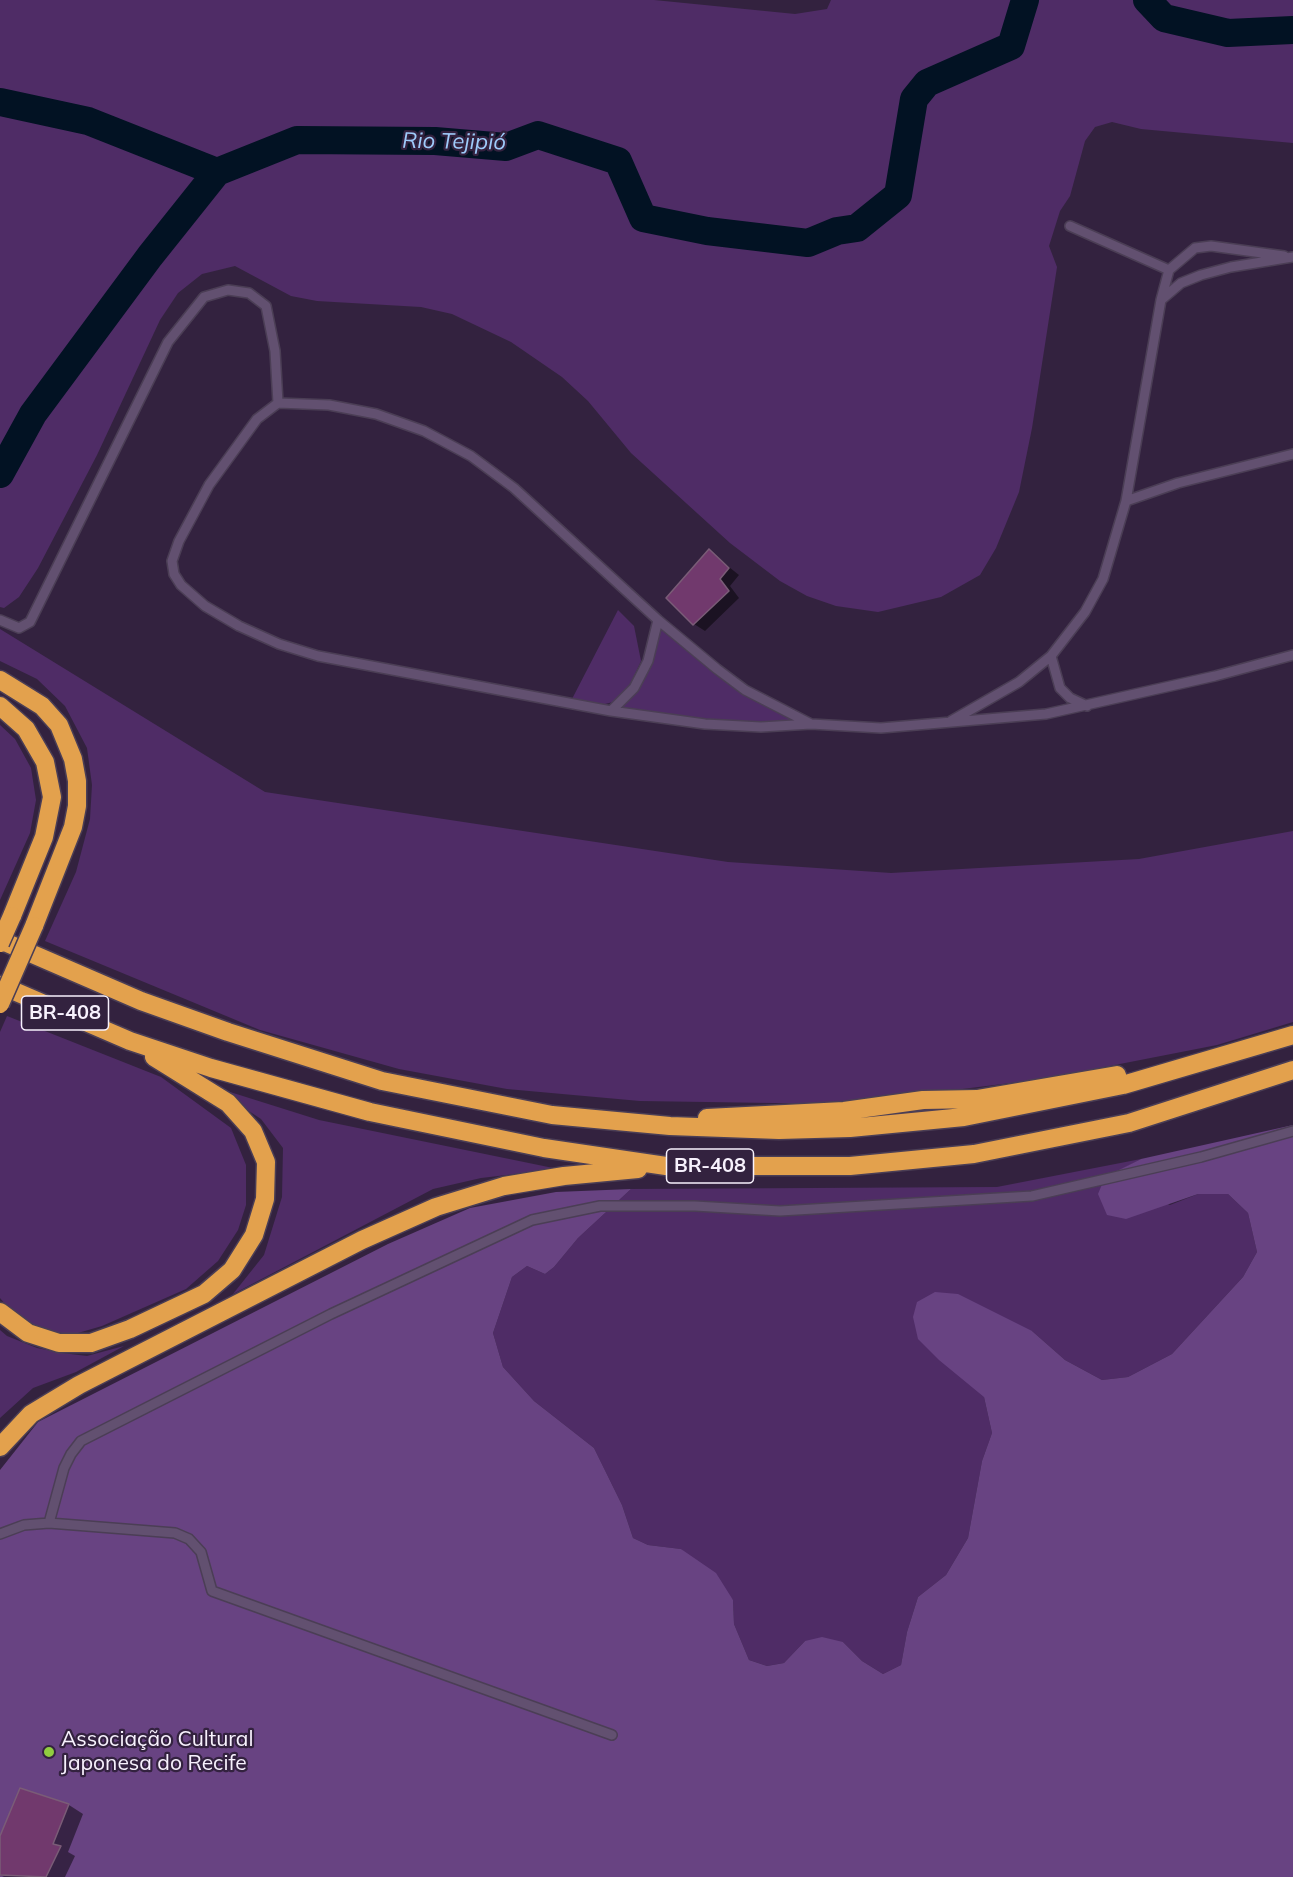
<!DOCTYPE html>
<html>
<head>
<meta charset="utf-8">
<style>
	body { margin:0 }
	canvas { display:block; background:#33223f }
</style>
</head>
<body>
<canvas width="1293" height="1877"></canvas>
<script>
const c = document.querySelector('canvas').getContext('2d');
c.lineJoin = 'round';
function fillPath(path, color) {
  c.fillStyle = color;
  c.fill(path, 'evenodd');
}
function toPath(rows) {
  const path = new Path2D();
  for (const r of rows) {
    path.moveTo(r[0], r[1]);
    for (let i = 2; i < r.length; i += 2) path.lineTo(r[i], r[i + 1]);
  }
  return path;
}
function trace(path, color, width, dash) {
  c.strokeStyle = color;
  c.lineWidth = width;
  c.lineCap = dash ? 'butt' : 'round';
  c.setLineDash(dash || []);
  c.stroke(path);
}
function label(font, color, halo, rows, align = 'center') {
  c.font = font + ' Mulish,sans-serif';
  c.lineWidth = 4.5;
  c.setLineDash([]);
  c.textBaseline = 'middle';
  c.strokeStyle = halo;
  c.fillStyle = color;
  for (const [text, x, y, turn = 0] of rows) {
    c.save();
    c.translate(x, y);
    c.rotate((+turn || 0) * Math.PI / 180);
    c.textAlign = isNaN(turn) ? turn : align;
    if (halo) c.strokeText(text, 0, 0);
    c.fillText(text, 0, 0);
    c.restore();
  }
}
fillPath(toPath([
	[0,0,654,0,795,14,827,9,831,0,1293,0,1293,143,1141,129,1112,122,1095,127,1085,141,1070,196,1060,211,1049,246,1057,267,1032,428,1019,492,996,548,980,575,941,597,878,612,836,606,807,596,780,581,730,543,631,453,588,401,562,377,511,342,452,314,421,307,317,301,291,296,235,266,202,274,178,293,160,320,97,455,38,568,19,597,4,608,0,607],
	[618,610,634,626,641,661,629,687,613,702,601,705,572,699],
	[658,620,717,669,811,724,780,729,739,722,611,711,634,688],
	[0,629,265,792,728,862,891,873,1139,859,1293,831,1293,1022,1217,1045,1043,1079,841,1104,640,1101,507,1089,399,1069,260,1030,45,941,76,872,90,819,92,785,87,748,65,706,37,679,0,661],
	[0,725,15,739,31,768,36,800,30,833,0,900],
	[7,1016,161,1077,231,1128,246,1165,246,1205,238,1230,218,1261,186,1289,102,1326,71,1335,23,1325,0,1298,0,1032],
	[211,1086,319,1120,558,1169,481,1178,433,1189,233,1294,264,1255,282,1197,283,1148,261,1119],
	[1141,1159,1105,1178,1170,1205,1198,1194,1228,1194,1248,1213,1257,1252,1243,1277,1172,1354,1128,1377,1102,1380,1065,1360,1032,1331,984,1397,992,1433,982,1461,968,1538,946,1575,918,1597,907,1632,901,1665,883,1674,862,1661,843,1642,805,1641,784,1663,767,1666,749,1660,734,1624,733,1600,681,1549,648,1545,633,1538,622,1505,594,1448,534,1401,503,1367,493,1333,512,1277,527,1266,545,1274,554,1267,578,1238,631,1189,997,1187],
	[0,1330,7,1336,37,1348,62,1353,87,1356,124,1346,76,1372,33,1388,0,1418]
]), '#4f2c66');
fillPath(toPath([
	[1293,1125,1293,1877,0,1877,0,1470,38,1422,388,1244,470,1208,556,1192,631,1189,578,1238,554,1267,545,1274,527,1266,512,1277,493,1333,503,1367,534,1401,594,1448,622,1505,633,1538,648,1545,681,1549,716,1573,733,1600,734,1624,749,1660,767,1666,784,1663,805,1641,822,1637,843,1642,862,1661,883,1674,901,1665,907,1632,918,1597,946,1575,968,1538,982,1461,992,1433,984,1397,939,1360,918,1339,913,1317,917,1302,935,1292,958,1294,1032,1331,1065,1360,1102,1380,1128,1377,1172,1354,1243,1277,1257,1252,1248,1213,1228,1194,1198,1194,1126,1219,1107,1215,1098,1194,1105,1177,1141,1159]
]), '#684382');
fillPath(toPath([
	[709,551,739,575,730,586,739,598,705,631,694,624,668,598],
	[21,1789,69,1805,83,1814,68,1852,75,1856,65,1877,4,1877,0,1875,0,1840]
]), '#0007');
trace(toPath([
	[1147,0,1164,18,1228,33,1293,30],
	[0,102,88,121,217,172],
	[0,474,33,414,150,256,217,172,297,140,435,141,506,147,538,135,618,161,643,218,707,231,808,243,837,231,857,228,898,195,914,99,927,83,1011,46,1025,0]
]), '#021223', 28);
const building = toPath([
	[709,549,729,568,720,579,729,591,693,625,666,598,709,549],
	[20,1788,69,1804,53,1844,61,1846,46,1877,0,1875,0,1836,20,1788]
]);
fillPath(building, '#71396d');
trace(building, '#7a5c77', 1.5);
const lane = toPath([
	[1070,226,1169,270],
	[1161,300,1169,270,1195,248,1211,246,1284,256],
	[1126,501,1178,483,1293,454],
	[0,620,19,628,30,622,168,342,204,297,228,290,249,293,266,306,275,351,278,403],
	[1051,656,1060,688,1070,698,1087,706],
	[611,711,634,688,648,661,658,620],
	[951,721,1019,682,1051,656,1085,612,1103,579,1126,501,1161,300,1181,283,1201,275,1231,267,1293,257],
	[811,724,745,690,717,669,658,620,514,488,471,456,424,431,376,414,329,405,278,403,257,419,209,485,179,541,172,561,174,574,181,585,205,606,239,626,279,644,318,656,611,711,705,724,761,727,811,724,881,728,1046,714,1215,676,1293,655],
	[49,1523,64,1468,71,1454,81,1441,331,1314,532,1220,600,1206,695,1206,780,1211,1032,1196,1201,1157,1293,1131],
	[0,1534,24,1525,49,1523,175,1533,189,1539,201,1552,212,1591,612,1735]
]);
const highway = toPath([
	[0,680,42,706,59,725,73,759,77,781,77,806,73,827,34,926],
	[0,706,26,729,45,762,52,797,44,837,12,916],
	[0,940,141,1001,228,1032,382,1081,552,1115,670,1126,779,1130,850,1128,964,1117,1123,1085,1293,1035],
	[0,985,130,1041,211,1068,370,1112,544,1148,666,1166,850,1166,974,1154,1129,1123,1293,1070],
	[707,1118,844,1111,923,1100,977,1099,1117,1075],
	[0,1312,28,1333,59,1343,91,1343,130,1329,204,1294,232,1270,254,1235,265,1199,266,1162,253,1131,228,1103,154,1057],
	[0,1447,31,1414,79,1385,362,1240,436,1207,504,1186,564,1176,638,1169]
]);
trace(lane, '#4b3e55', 12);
trace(highway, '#4b3e55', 21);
trace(lane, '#625070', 9);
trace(highway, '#e3a14d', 18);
const highwayBridge = toPath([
	[0,943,12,916],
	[0,1004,34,926]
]);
trace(highwayBridge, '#4b3e55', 21, []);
trace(highwayBridge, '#e3a14d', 18);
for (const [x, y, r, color] of [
	[49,1752,6,"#91cd40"]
]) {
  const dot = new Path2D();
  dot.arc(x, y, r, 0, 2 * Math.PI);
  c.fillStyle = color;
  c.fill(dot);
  trace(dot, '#33223f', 2);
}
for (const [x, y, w] of [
	[65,1013,87],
	[710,1166,87]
]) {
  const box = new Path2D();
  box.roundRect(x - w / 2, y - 17, w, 34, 4.5);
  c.fillStyle = '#33223f';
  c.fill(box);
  trace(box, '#f7f1fd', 1.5);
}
label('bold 20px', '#f7f1fd', null, [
	["BR-408",65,1013],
	["BR-408",710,1166]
]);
label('21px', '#f7f1fd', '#33223f', [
	["Associação Cultural",61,1740],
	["Japonesa do Recife",61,1764]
], 'left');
label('italic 22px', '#9ecbfa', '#33223f', [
	["Rio Tejipió",454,142,1]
]);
</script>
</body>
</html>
